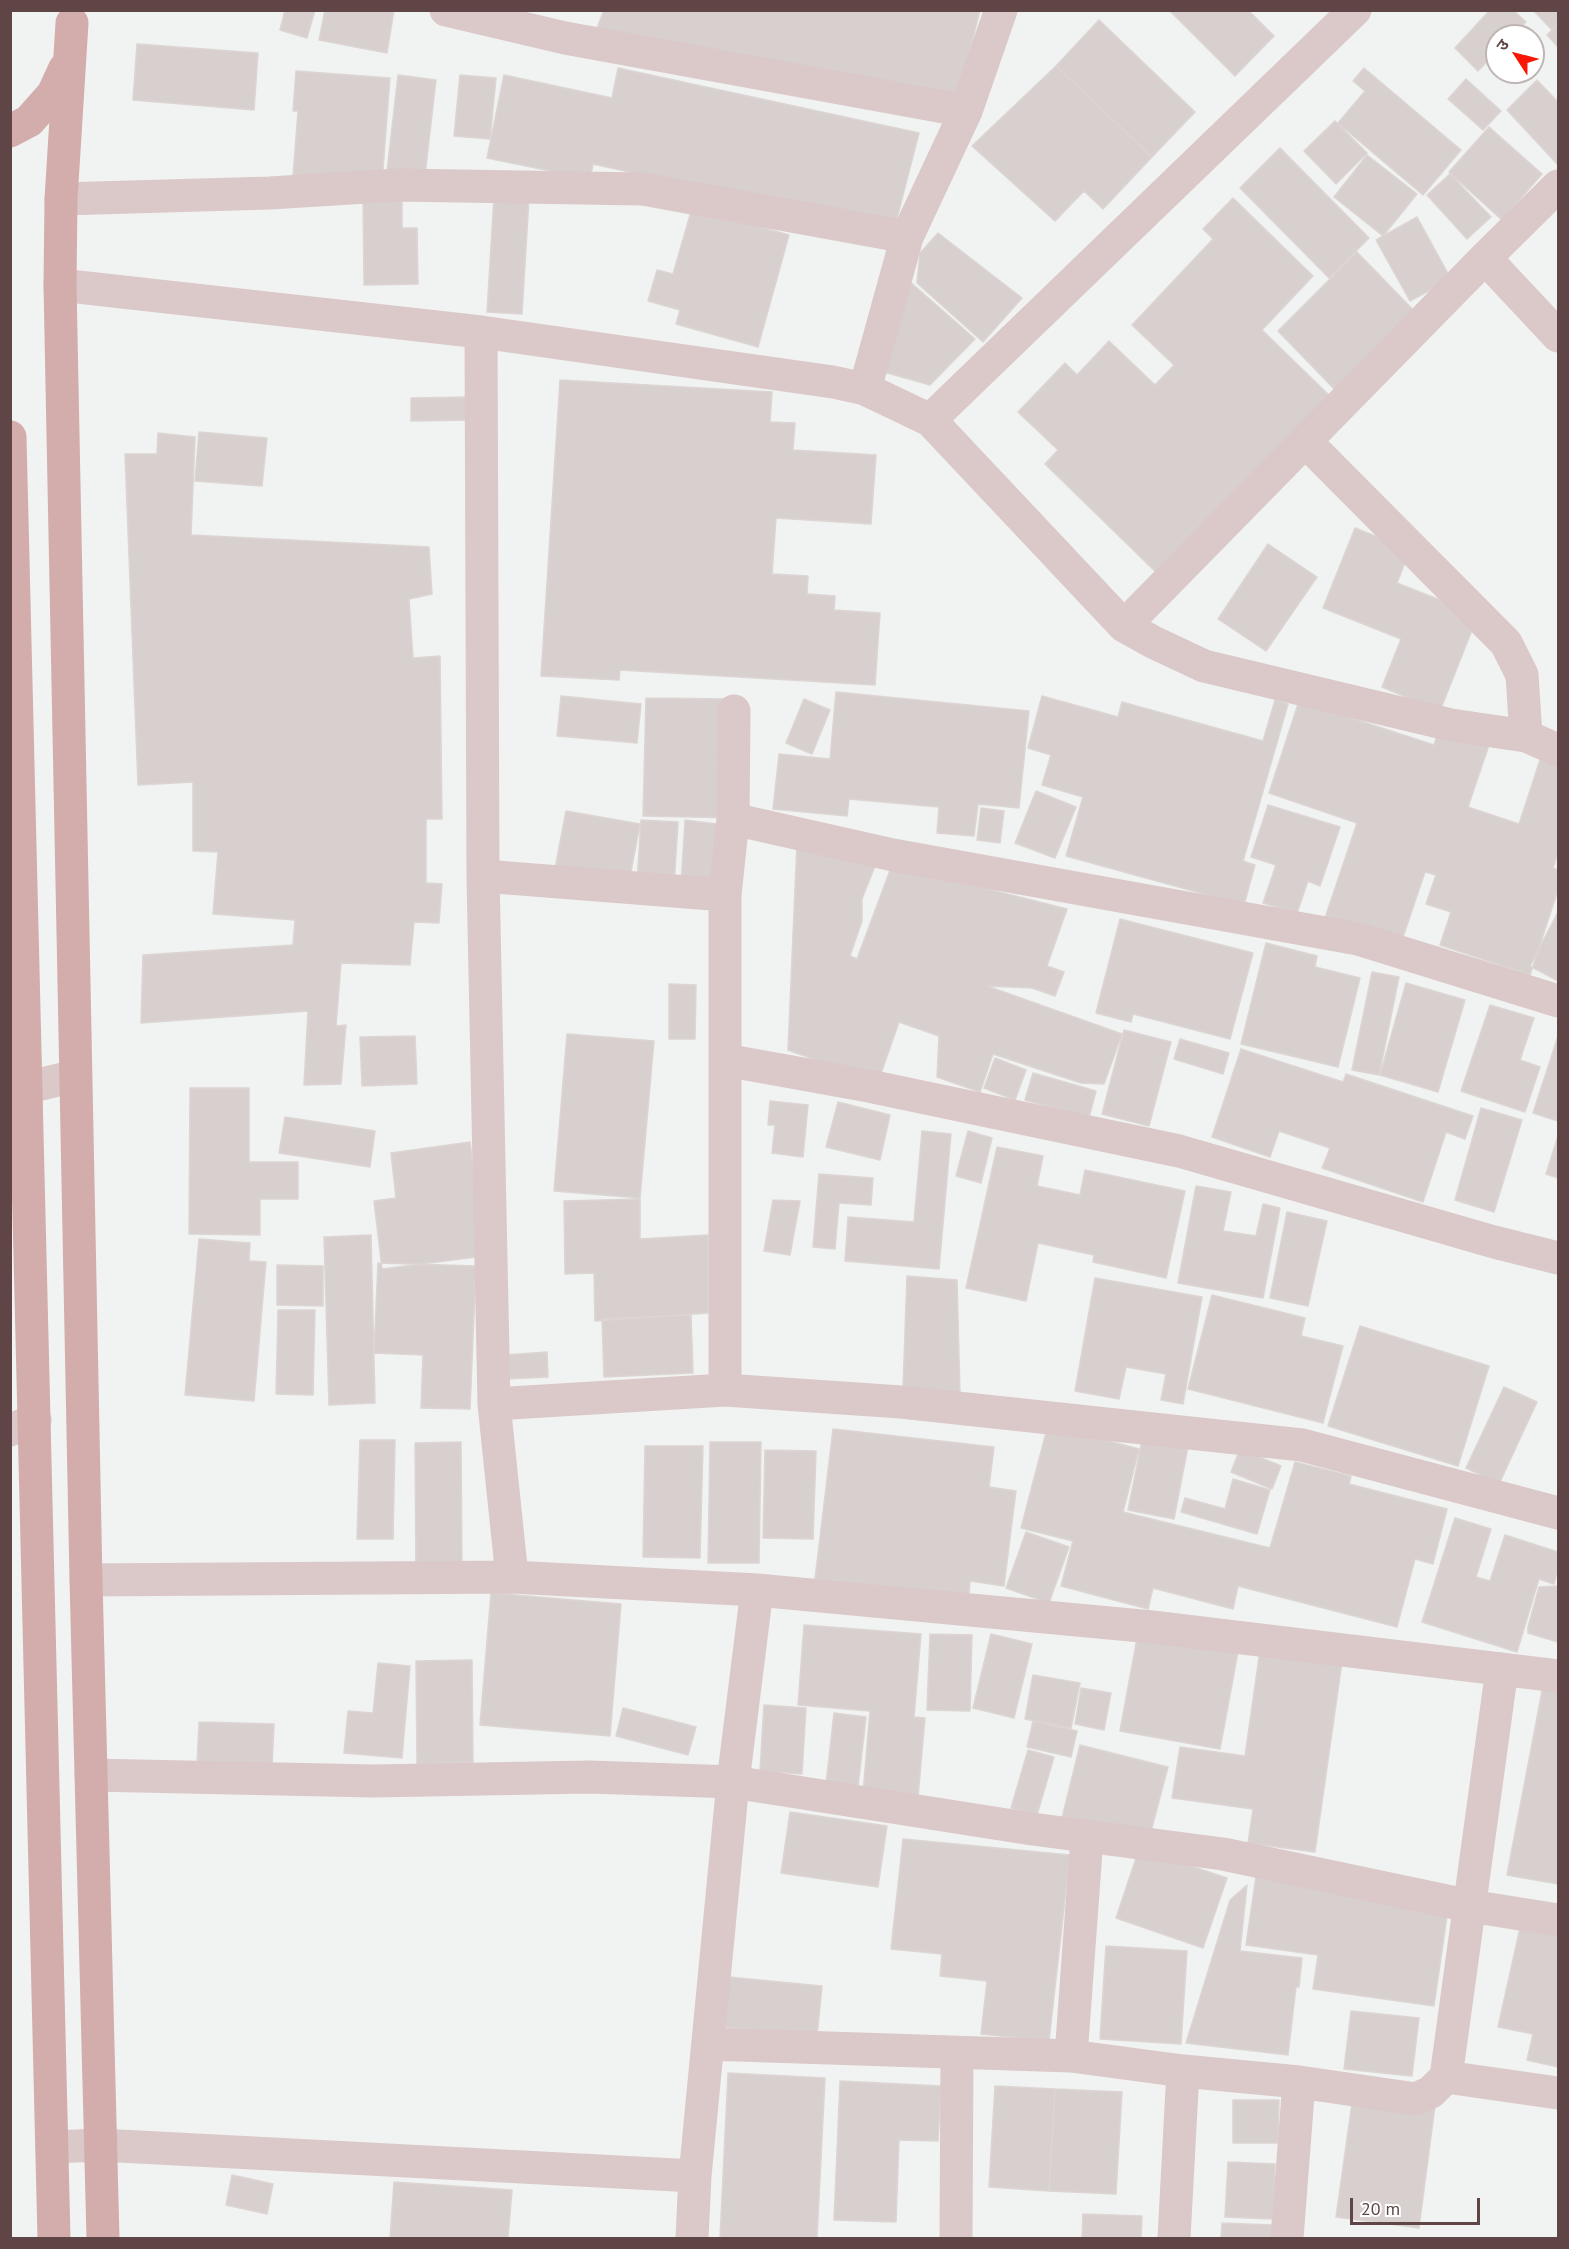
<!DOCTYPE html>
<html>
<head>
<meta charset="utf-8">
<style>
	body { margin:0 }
	#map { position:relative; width:1569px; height:2249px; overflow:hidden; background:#f0f3f1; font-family:"PT Sans","Noto Sans Devanagari",sans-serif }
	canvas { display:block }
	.frame { position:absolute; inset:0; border:12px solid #604546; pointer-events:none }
	.north { position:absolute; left:1485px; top:24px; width:60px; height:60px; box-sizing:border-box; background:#fff; border:2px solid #bfb5b5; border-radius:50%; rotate:306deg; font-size:16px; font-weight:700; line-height:24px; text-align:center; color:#604546 }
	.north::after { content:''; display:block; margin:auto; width:21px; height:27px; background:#f81704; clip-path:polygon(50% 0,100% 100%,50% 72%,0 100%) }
	.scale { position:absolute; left:1350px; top:2198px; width:130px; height:27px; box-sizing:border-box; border:3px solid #604546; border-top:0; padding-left:8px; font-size:18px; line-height:21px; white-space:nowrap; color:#604546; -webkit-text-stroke:4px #fff; paint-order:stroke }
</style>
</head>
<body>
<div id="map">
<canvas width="1569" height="2249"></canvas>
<div class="frame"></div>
<div class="north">उ</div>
<div class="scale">20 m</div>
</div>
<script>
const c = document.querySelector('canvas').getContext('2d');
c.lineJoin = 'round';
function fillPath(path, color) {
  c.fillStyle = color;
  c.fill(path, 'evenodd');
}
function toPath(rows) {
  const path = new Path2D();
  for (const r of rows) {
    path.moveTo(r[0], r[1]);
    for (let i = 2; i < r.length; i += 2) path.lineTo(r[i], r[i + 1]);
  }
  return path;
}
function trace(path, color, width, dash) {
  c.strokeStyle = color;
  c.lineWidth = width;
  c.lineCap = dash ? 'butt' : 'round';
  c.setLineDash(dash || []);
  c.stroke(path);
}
const building = toPath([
	[285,10,315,10,307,38,280,30,285,10],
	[325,10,394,10,387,53,319,40,325,10],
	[604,10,980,10,958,98,596,31,604,10],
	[1169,10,1248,10,1274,36,1235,76,1169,10],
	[1490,10,1513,10,1526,22,1512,36,1497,36,1497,52,1478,71,1455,48,1490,10],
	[1533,10,1558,10,1558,24,1552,30,1533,10],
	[1099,20,1195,112,1152,157,1056,66,1099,20],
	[1558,24,1558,47,1547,35,1558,24],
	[137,44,258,53,254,110,133,100,137,44],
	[1056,66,1152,157,1103,209,1084,191,1055,221,972,146,1056,66],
	[618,68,919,133,894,230,593,164,590,179,487,158,504,75,612,98,618,68],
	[1364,68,1461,150,1423,195,1338,123,1365,91,1353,81,1364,68],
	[296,71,390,78,382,182,293,176,298,111,293,111,296,71],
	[398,75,436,80,425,175,387,171,398,75],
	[460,75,496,78,490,139,454,136,460,75],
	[1466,79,1501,111,1483,130,1448,99,1466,79],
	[1537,80,1558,102,1558,165,1507,110,1537,80],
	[1335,121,1367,153,1336,184,1304,151,1335,121],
	[1489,127,1542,174,1502,220,1449,172,1489,127],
	[1280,148,1369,238,1329,278,1240,188,1280,148],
	[1367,155,1417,194,1383,236,1334,197,1367,155],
	[1450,174,1491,217,1467,239,1427,195,1450,174],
	[402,194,402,228,417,228,418,284,364,285,363,195,402,194],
	[494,196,529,198,522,314,487,312,494,196],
	[1233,198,1313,276,1262,330,1334,400,1162,578,1045,464,1058,450,1018,412,1065,363,1077,375,1109,341,1155,385,1174,365,1132,325,1213,239,1203,229,1233,198],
	[692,208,789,235,758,347,676,324,680,310,648,301,657,270,673,274,692,208],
	[1417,217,1451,279,1410,301,1376,240,1417,217],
	[938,233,1022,298,983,342,917,283,920,253,938,233],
	[1357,252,1422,319,1341,396,1278,331,1357,252],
	[909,281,975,339,930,385,884,372,909,281],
	[560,380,772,392,770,422,795,423,793,450,876,455,871,524,776,518,772,574,808,576,807,594,835,596,834,610,880,613,875,685,620,670,619,680,541,676,560,380],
	[471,397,471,420,411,421,411,398,471,397],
	[199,432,267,438,262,486,195,481,199,432],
	[158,433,195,437,191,535,429,547,432,594,409,599,413,658,440,656,442,819,426,819,426,883,442,884,439,923,414,922,410,965,341,963,336,1026,346,1025,341,1084,304,1085,308,1011,141,1023,143,955,293,945,295,920,213,914,218,852,193,851,193,782,138,785,125,454,157,454,158,433],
	[1355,528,1410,550,1397,583,1478,615,1440,711,1382,687,1401,639,1323,608,1355,528],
	[1268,544,1317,577,1266,651,1218,619,1268,544],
	[836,692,1029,711,1019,808,978,804,974,836,937,833,939,807,849,799,847,816,773,809,779,754,830,759,836,692],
	[561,696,641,704,637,743,557,736,561,696],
	[1042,696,1118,717,1122,702,1263,741,1275,700,1288,704,1243,861,1255,865,1244,905,1066,856,1083,797,1042,785,1051,755,1028,748,1042,696],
	[646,698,727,699,740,818,643,816,646,698],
	[804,699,830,710,812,754,786,743,804,699],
	[1299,701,1434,745,1439,729,1489,745,1468,807,1519,824,1540,760,1558,766,1558,853,1553,868,1558,870,1558,890,1530,975,1440,945,1451,912,1426,904,1436,875,1425,872,1400,946,1324,921,1357,823,1269,793,1299,701],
	[1036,791,1076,807,1055,858,1015,843,1036,791],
	[1268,805,1340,827,1320,886,1308,881,1297,913,1263,903,1276,865,1251,857,1268,805],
	[981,808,1004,811,1000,843,977,840,981,808],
	[566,811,640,824,628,887,554,874,566,811],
	[641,820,678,822,674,886,637,883,641,820],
	[685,820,725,825,715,884,681,884,685,820],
	[797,843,877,861,862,899,862,921,850,956,857,959,892,865,1067,909,1047,966,1064,972,1055,996,1032,988,987,986,1122,1034,1104,1084,1081,1083,993,1054,980,1092,937,1077,939,1036,899,1022,878,1082,788,1050,797,843],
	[1558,912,1558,981,1530,966,1558,912],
	[1120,919,1253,953,1230,1039,1133,1014,1131,1022,1096,1013,1120,919],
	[1266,943,1317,956,1315,967,1360,978,1338,1067,1241,1044,1266,943],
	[1372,972,1399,977,1379,1075,1352,1070,1372,972],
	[1406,983,1465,1000,1438,1092,1380,1075,1406,983],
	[669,984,696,985,695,1039,669,1039,669,984],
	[1490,1005,1534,1018,1520,1060,1540,1067,1525,1112,1461,1091,1490,1005],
	[1124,1030,1171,1042,1149,1126,1102,1114,1124,1030],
	[567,1034,654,1041,640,1198,554,1191,567,1034],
	[415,1036,417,1084,362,1086,360,1037,415,1036],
	[1558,1036,1558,1121,1533,1113,1558,1036],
	[1180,1039,1229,1053,1223,1074,1174,1059,1180,1039],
	[1241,1049,1343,1082,1346,1074,1473,1116,1465,1139,1446,1132,1423,1202,1322,1168,1330,1148,1279,1131,1270,1157,1212,1137,1241,1049],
	[995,1058,1026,1070,1015,1100,984,1088,995,1058],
	[1033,1073,1096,1091,1089,1118,1025,1100,1033,1073],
	[190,1088,249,1088,249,1162,298,1162,298,1199,260,1199,260,1235,189,1234,190,1088],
	[770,1101,808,1105,803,1157,772,1153,775,1125,768,1125,770,1101],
	[838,1102,890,1115,880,1160,826,1147,838,1102],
	[1481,1108,1522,1120,1494,1212,1455,1200,1481,1108],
	[285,1117,375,1131,370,1167,279,1153,285,1117],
	[922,1131,951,1134,939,1269,845,1261,848,1217,914,1222,922,1131],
	[968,1131,992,1138,981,1183,956,1176,968,1131],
	[1558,1136,1558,1178,1546,1174,1558,1136],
	[470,1142,484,1256,382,1269,374,1201,396,1198,391,1153,470,1142],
	[997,1147,1043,1156,1037,1186,1080,1195,1085,1170,1185,1191,1166,1278,1093,1262,1094,1255,1038,1243,1026,1301,966,1288,997,1147],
	[819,1174,873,1178,871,1205,839,1203,835,1249,813,1247,819,1174],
	[1196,1186,1231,1192,1223,1231,1256,1236,1263,1204,1280,1208,1263,1298,1178,1283,1196,1186],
	[640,1199,640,1239,708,1235,708,1313,595,1321,594,1273,565,1274,564,1201,640,1199],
	[773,1200,800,1201,790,1255,764,1251,773,1200],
	[1287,1212,1327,1221,1308,1306,1270,1298,1287,1212],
	[371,1235,375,1403,329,1405,324,1237,371,1235],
	[199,1239,250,1243,249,1261,266,1262,254,1401,185,1395,199,1239],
	[378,1263,476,1266,470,1409,421,1408,423,1355,374,1353,378,1263],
	[277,1265,323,1266,323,1306,277,1305,277,1265],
	[907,1276,957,1280,960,1395,903,1388,907,1276],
	[1095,1278,1202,1297,1183,1404,1161,1400,1166,1374,1126,1367,1119,1399,1075,1391,1095,1278],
	[1212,1295,1305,1318,1301,1336,1343,1346,1323,1423,1188,1389,1212,1295],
	[278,1310,315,1310,313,1395,276,1394,278,1310],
	[691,1315,693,1373,604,1377,602,1319,691,1315],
	[1360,1326,1489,1366,1458,1466,1328,1426,1360,1326],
	[547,1352,548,1377,506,1379,505,1355,547,1352],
	[1504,1387,1537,1402,1499,1484,1466,1468,1504,1387],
	[1048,1425,1139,1449,1123,1512,1270,1548,1295,1462,1351,1476,1349,1484,1447,1509,1433,1564,1415,1559,1397,1627,1238,1586,1233,1609,1153,1588,1148,1609,1061,1586,1073,1541,1021,1528,1048,1425],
	[833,1429,994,1447,989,1487,1016,1491,1004,1586,970,1581,969,1595,815,1579,833,1429],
	[1144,1431,1189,1441,1174,1519,1128,1510,1144,1431],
	[360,1440,395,1440,393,1539,357,1539,360,1440],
	[461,1442,462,1574,416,1575,415,1443,461,1442],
	[710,1442,761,1442,759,1563,708,1563,710,1442],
	[645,1446,703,1446,700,1558,643,1557,645,1446],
	[1240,1449,1281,1466,1272,1489,1231,1472,1240,1449],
	[765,1450,816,1451,813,1539,763,1538,765,1450],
	[1233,1479,1270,1490,1257,1534,1181,1512,1185,1498,1225,1509,1233,1479],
	[1455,1518,1491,1529,1476,1577,1490,1581,1505,1535,1558,1552,1558,1568,1554,1584,1539,1579,1517,1652,1422,1622,1455,1518],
	[1026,1532,1069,1547,1049,1603,1006,1588,1026,1532],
	[1558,1586,1558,1642,1528,1633,1528,1627,1539,1587,1558,1586],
	[491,1593,621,1604,610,1736,480,1725,491,1593],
	[804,1625,921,1634,914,1717,925,1718,918,1797,863,1793,870,1711,798,1705,804,1625],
	[1138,1633,1238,1652,1220,1749,1120,1731,1138,1633],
	[930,1634,972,1635,970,1711,927,1710,930,1634],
	[991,1634,1032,1644,1014,1718,973,1708,991,1634],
	[1261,1643,1343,1655,1315,1852,1248,1843,1253,1809,1172,1798,1180,1747,1245,1756,1261,1643],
	[472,1660,473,1762,417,1764,416,1661,472,1660],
	[378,1663,410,1666,402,1758,344,1753,348,1711,373,1713,378,1663],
	[1033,1675,1080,1683,1071,1728,1025,1719,1033,1675],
	[1543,1686,1558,1689,1558,1884,1507,1875,1543,1686],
	[1081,1688,1111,1693,1104,1730,1075,1724,1081,1688],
	[764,1705,806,1708,802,1774,760,1771,764,1705],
	[623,1708,696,1727,688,1755,616,1736,623,1708],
	[834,1713,866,1717,858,1787,826,1784,834,1713],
	[1033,1721,1077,1731,1071,1757,1027,1747,1033,1721],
	[199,1722,274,1724,272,1768,197,1765,199,1722],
	[1080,1745,1168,1767,1149,1839,1062,1818,1080,1745],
	[1028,1750,1054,1757,1037,1815,1011,1808,1028,1750],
	[790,1812,887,1826,878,1887,781,1873,790,1812],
	[903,1839,1070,1855,1049,2041,981,2034,987,1981,940,1976,942,1954,891,1949,903,1839],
	[1139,1849,1227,1878,1203,1948,1116,1918,1139,1849],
	[1256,1876,1448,1909,1434,2006,1313,1989,1318,1955,1246,1945,1256,1876],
	[1247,1885,1240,1951,1302,1958,1299,1987,1296,1987,1288,2055,1186,2043,1230,1900,1247,1885],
	[1520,1928,1558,1936,1558,2067,1527,2060,1533,2034,1498,2027,1520,1928],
	[1106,1946,1187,1951,1181,2044,1100,2039,1106,1946],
	[728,1977,822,1986,817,2036,724,2027,728,1977],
	[1351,2011,1419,2018,1412,2076,1344,2069,1351,2011],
	[728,2073,825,2078,817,2238,720,2238,728,2073],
	[840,2081,941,2086,938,2141,899,2140,896,2222,834,2220,840,2081],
	[995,2086,1055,2089,1049,2191,989,2187,995,2086],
	[1055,2089,1122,2092,1116,2194,1049,2191,1055,2089],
	[1353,2096,1435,2106,1419,2228,1336,2217,1353,2096],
	[1233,2100,1279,2100,1278,2143,1233,2143,1233,2100],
	[1228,2162,1275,2164,1273,2219,1225,2217,1228,2162],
	[232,2175,273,2184,267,2214,226,2205,232,2175],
	[394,2182,512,2190,508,2238,390,2238,394,2182],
	[1083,2214,1142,2216,1141,2238,1082,2238,1083,2214],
	[1222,2223,1272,2225,1271,2238,1221,2238,1222,2223]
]);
fillPath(building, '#d8d0ce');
trace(building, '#dcd5d3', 1.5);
trace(toPath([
	[446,10,565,38,966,111],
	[61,199,270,193,398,185,643,189,907,237,865,389],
	[907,237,966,111,1001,10],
	[1485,258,1558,336],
	[60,285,481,332,833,382,865,389,930,420,1355,10],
	[930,420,1124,626,1153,642,1204,666,1451,725,1526,736,1558,750],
	[1306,442,1506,643,1522,675,1526,736],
	[1124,626,1485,258,1558,186],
	[733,819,734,711],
	[483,876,725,895,733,819,893,855,1358,939,1558,1001],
	[725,895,725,1390],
	[725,1060,869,1086,1179,1151,1494,1242,1558,1258],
	[10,1093,25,1088,75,1076],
	[494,1404,725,1390,901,1402,1302,1445,1558,1513],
	[10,1430,35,1420],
	[512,1577,757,1590,733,1782,695,2176,692,2238],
	[86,1580,512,1577,494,1404,483,876,481,332],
	[757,1590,1152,1627,1558,1676],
	[1502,1669,1446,2077,1558,2093],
	[91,1775,374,1781,590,1777,733,1782,1032,1829,1223,1854,1470,1906,1558,1920],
	[708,2044,1071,2056,1183,2071,1299,2082,1287,2238],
	[1071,2056,1087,1837],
	[1299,2082,1416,2099,1431,2092,1446,2077],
	[52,2147,100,2145,695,2176],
	[956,2238,957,2053],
	[1174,2238,1183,2071]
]), '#dbc8c8', 33);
trace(toPath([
	[72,23,61,199,60,285,86,1580,103,2238],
	[10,131,29,121,53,94,65,68],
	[10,437,54,2238]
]), '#d2adac', 33);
</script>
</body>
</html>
